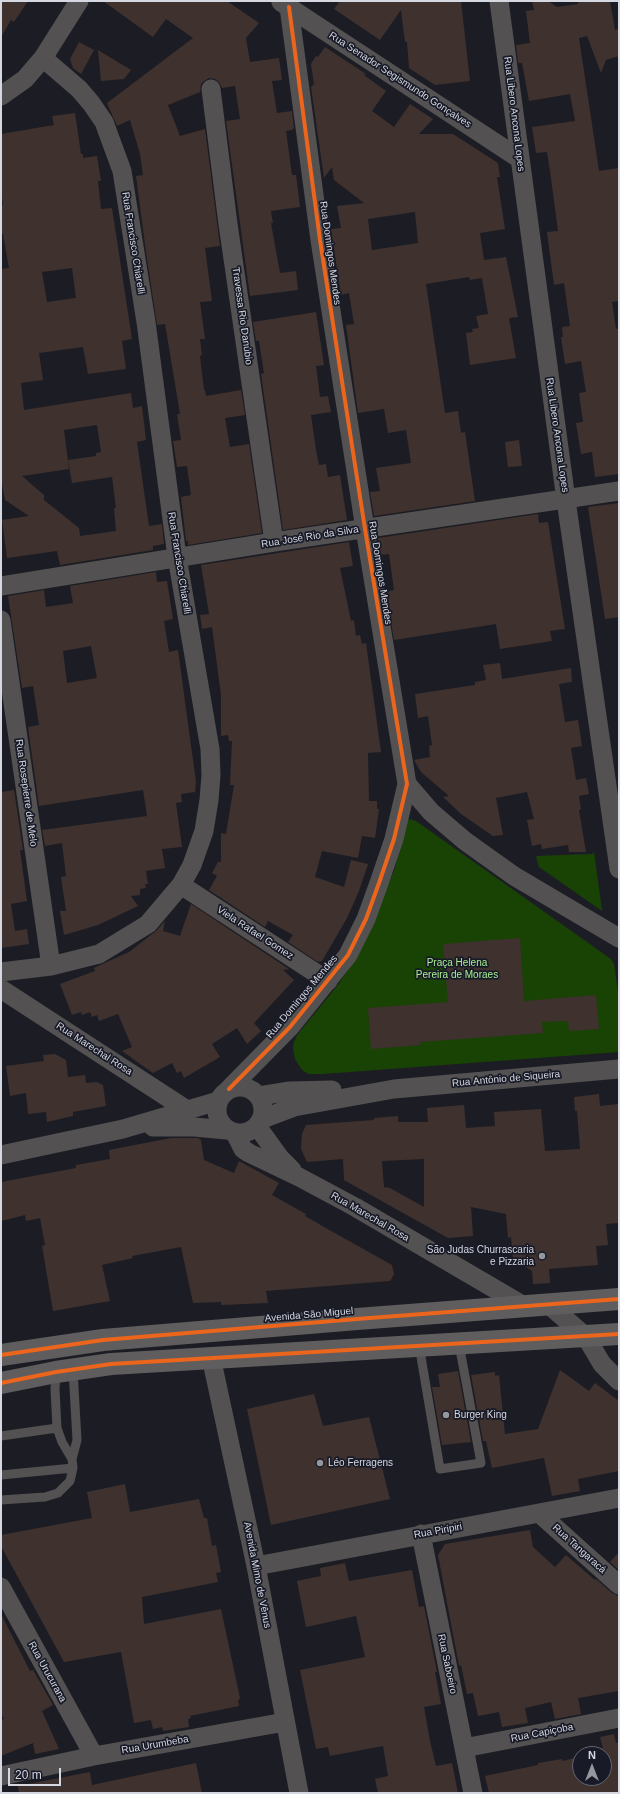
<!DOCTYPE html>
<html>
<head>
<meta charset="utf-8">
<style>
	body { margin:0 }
	#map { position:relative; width:620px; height:1794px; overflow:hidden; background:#1c1d24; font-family:Helvetica,sans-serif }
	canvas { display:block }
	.frame { position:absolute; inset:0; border:2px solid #d5d8e0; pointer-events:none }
	.north { position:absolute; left:572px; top:1746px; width:40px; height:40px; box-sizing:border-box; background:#181b27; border:1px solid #646771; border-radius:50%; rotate:0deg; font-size:11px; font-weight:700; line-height:16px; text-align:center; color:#d5d8e0 }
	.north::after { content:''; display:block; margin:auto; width:14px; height:18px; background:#94979e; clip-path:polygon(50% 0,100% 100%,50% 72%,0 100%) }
	.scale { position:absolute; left:8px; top:1768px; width:53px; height:18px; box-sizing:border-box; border:2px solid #d5d8e0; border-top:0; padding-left:5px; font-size:12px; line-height:14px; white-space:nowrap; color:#d5d8e0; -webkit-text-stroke:3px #181b27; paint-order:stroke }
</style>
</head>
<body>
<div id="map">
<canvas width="620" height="1794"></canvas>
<div class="frame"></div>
<div class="north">N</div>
<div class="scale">20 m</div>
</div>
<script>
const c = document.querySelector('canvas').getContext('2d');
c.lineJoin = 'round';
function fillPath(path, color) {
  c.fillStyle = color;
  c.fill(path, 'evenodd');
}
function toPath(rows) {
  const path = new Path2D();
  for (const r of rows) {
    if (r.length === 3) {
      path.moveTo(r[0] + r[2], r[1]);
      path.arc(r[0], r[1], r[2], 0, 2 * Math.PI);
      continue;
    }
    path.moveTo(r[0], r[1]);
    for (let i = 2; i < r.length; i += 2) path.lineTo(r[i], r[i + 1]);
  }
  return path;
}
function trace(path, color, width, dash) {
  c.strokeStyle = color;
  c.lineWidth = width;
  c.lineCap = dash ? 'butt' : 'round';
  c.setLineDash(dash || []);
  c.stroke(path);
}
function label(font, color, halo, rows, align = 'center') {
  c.font = font + ' Helvetica,sans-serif';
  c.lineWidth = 3.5;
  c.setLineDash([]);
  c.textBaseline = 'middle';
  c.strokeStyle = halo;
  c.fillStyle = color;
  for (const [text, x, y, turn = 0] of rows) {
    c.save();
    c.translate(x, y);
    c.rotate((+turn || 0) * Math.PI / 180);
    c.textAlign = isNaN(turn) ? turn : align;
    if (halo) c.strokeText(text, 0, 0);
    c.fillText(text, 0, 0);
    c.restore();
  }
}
fillPath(toPath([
	[410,819,416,821,611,959,614,964,619,999,619,1052,323,1074,308,1074,302,1070,295,1059,293,1048,294,1042,297,1035,337,986,354,961,394,871,407,821],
	[594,852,602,910,602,911,539,867,536,856,592,854]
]), '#194205');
fillPath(toPath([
	[1,1,28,1,14,22,11,20,1,37],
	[103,1,227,1,259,23,246,38,250,62,279,58,282,80,272,81,277,113,292,111,294,128,292,130,286,131,292,175,296,175,300,207,271,211,273,223,271,223,280,273,296,271,298,290,250,296,226,121,240,119,235,86,222,88,219,82,215,79,209,78,204,81,201,84,200,92,168,105,180,136,205,129,220,246,205,248,212,301,200,302,205,339,200,339,202,355,200,356,204,390,205,390,206,396,241,390,245,415,225,418,230,447,249,444,262,533,188,545,188,541,186,541,181,497,191,495,187,466,177,467,173,441,181,440,177,414,180,414,165,324,157,325,146,252,136,176,143,175,140,154,130,120,117,126,107,103,193,38,166,19,153,37],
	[340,1,461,1,470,81,435,85,409,68,407,42,405,42,401,10,380,40,334,9],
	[532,1,548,1,557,7,578,4,578,1,610,1,615,30,619,29,619,56,606,60,601,73,587,36,579,38,599,171,619,168,619,301,612,302,616,329,619,328,619,474,595,477,592,452,581,454,576,423,583,422,579,393,586,392,581,361,565,364,561,337,563,337,562,327,570,326,564,283,554,285,547,232,558,231,551,178,547,152,536,153,532,127,575,121,570,94,529,101,522,63,518,63,516,45,530,43,526,11,534,10],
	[79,42,94,50,81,74,73,68,70,59],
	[325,47,366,74,364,75,386,91,372,111,394,127,410,104,433,119,419,134,453,134,498,163,500,177,497,177,505,229,480,233,484,260,506,257,518,317,509,318,516,358,470,365,466,333,473,332,472,329,479,328,476,316,488,314,482,278,470,280,469,277,426,284,445,413,458,411,461,433,465,432,475,501,374,516,370,492,380,491,376,468,411,463,406,430,388,433,384,409,358,413,346,325,354,324,349,293,341,295,331,229,341,228,337,206,364,203,334,180,332,167,324,178,311,87,314,84,311,64,316,56,318,57],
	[415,212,418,243,372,250,368,219],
	[98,50,131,70,124,79,101,81],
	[75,113,81,154,83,154,83,158,97,156,101,181,98,181,101,209,112,208,132,339,122,341,126,369,88,374,83,347,39,353,43,380,21,383,24,410,131,393,133,408,142,406,146,440,137,442,149,526,162,524,164,544,153,546,153,550,60,565,57,551,7,558,2,520,29,516,5,500,1,479,1,269,9,268,3,234,1,233,1,205,3,205,1,189,1,134,54,125,52,116],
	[72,268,76,298,47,302,42,272],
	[97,425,101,452,96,453,96,456,68,460,72,483,112,477,116,508,114,508,116,531,80,536,79,528,44,500,44,495,22,476,69,469,64,430],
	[316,312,324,365,316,366,320,397,328,396,331,412,311,415,316,450,319,465,326,464,328,477,340,475,347,520,283,530,261,374,264,373,259,341,256,341,253,322],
	[519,440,522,466,508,467,505,442],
	[619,503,619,617,605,619,588,507],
	[538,514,539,523,548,522,565,629,550,631,552,641,500,649,496,624,394,640,386,592,394,590,389,554,380,555,378,538],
	[349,542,353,566,340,568,351,621,354,620,356,636,360,635,362,644,366,643,381,752,368,753,369,801,377,801,377,809,379,809,375,838,362,836,358,858,322,851,315,877,344,887,351,860,368,864,359,891,347,918,322,961,318,962,288,942,293,935,268,921,265,927,209,890,217,876,212,873,218,862,221,862,221,833,226,834,234,785,230,785,232,741,229,741,228,735,221,736,221,695,212,627,202,629,200,615,209,614,201,565],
	[156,572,157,582,167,581,173,619,164,621,169,652,178,650,196,782,195,792,181,794,182,802,176,803,182,847,162,849,165,868,146,871,148,884,145,884,146,888,140,889,140,895,131,896,138,906,98,925,64,935,60,911,66,911,61,877,66,876,62,843,45,846,42,830,147,816,143,790,39,806,28,727,39,725,33,686,22,688,8,596,44,590,46,607,73,603,70,586],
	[91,646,97,678,67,683,63,651],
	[500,663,502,679,571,668,572,682,559,684,565,722,578,720,582,746,571,748,576,780,586,778,589,794,579,796,581,809,579,810,586,852,569,852,568,845,542,849,541,844,532,846,527,820,534,819,527,792,496,798,503,835,493,836,461,814,443,797,449,796,421,772,414,760,430,757,429,746,432,745,428,716,418,718,415,694,475,685,475,682,486,680,483,665],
	[14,790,23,850,20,850,27,901,11,904,15,931,27,929,29,944,1,948,1,792],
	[191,904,289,969,283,970,294,980,254,1023,261,1031,247,1044,237,1028,212,1044,220,1057,184,1078,181,1071,177,1073,172,1063,153,1073,122,1051,132,1047,118,1014,99,1021,97,1015,92,1017,90,1012,82,1015,81,1012,72,1015,60,984,95,971,94,968,129,952,156,931,165,921,163,931,180,936],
	[520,938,524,1001,596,995,599,1029,569,1031,568,1021,542,1022,543,1033,420,1042,421,1045,371,1049,368,1008,448,1002,443,944],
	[55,1054,66,1060,68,1077,85,1075,86,1083,97,1082,103,1085,106,1106,73,1112,73,1116,47,1122,46,1112,28,1114,26,1093,10,1096,6,1066,44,1061,43,1055],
	[599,1094,600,1106,618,1104,619,1223,606,1224,608,1245,596,1246,598,1265,549,1269,550,1283,533,1284,532,1271,513,1259,511,1237,508,1238,506,1214,471,1207,473,1236,448,1238,344,1180,343,1159,307,1162,301,1149,302,1134,306,1125,374,1120,374,1118,398,1116,398,1122,428,1122,427,1108,464,1105,466,1128,495,1126,494,1112,541,1109,545,1151,580,1149,577,1111,575,1111,574,1097],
	[424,1159,424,1207,390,1188,384,1187,382,1161],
	[171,1138,198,1138,201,1140,204,1160,234,1173,239,1161,279,1183,272,1195,306,1214,305,1216,324,1227,392,1265,394,1274,392,1278,390,1281,266,1291,268,1303,221,1305,221,1302,193,1303,181,1247,132,1256,133,1258,102,1265,110,1301,53,1311,42,1246,45,1245,40,1218,26,1221,25,1215,1,1221,1,1182,76,1168,76,1165,110,1159,109,1150],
	[560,1370,589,1391,595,1383,619,1401,619,1471,578,1479,580,1491,552,1496,544,1458,492,1468,486,1441,483,1441,471,1375,495,1372,495,1376,499,1375,505,1434,538,1429],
	[458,1371,471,1442,442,1445,432,1387,440,1387,438,1374],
	[314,1394,323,1426,369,1417,390,1499,271,1525,247,1409],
	[125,1484,130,1512,199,1499,204,1518,207,1518,212,1546,216,1545,221,1572,216,1573,218,1582,142,1597,144,1624,221,1609,240,1698,238,1701,239,1706,190,1716,191,1718,188,1719,189,1727,163,1731,162,1727,153,1729,151,1720,134,1723,121,1652,64,1662,1,1546,1,1535,92,1518,87,1492],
	[530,1530,533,1547,555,1567,566,1555,595,1580,596,1579,612,1593,619,1596,619,1691,578,1698,581,1714,555,1719,551,1702,525,1708,528,1723,502,1727,499,1712,478,1716,473,1693,467,1694,461,1665,459,1666,438,1555,445,1544],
	[619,1552,619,1570,610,1562],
	[345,1563,349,1581,412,1570,419,1607,424,1606,437,1672,435,1672,441,1704,424,1707,430,1741,436,1766,452,1763,458,1793,378,1793,375,1779,388,1776,383,1746,330,1756,328,1747,316,1749,300,1670,365,1657,356,1616,306,1627,297,1581,321,1576,320,1568],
	[1,1614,30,1671,33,1670,53,1705,42,1711,59,1749,35,1754,33,1743,1,1756,1,1720,4,1719,1,1714],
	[614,1734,616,1743,619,1742,619,1793,489,1793,485,1776,538,1765,538,1763,562,1759,562,1761,580,1757,580,1778,604,1778,604,1754,591,1754,590,1751,603,1748,600,1737],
	[196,1763,202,1793,19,1793,18,1786,90,1772,92,1785]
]), '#3f312e');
trace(toPath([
	[419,1345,440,1469,481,1463,459,1344],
	[56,1373,55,1389,57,1428,62,1442,72,1459],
	[1,1436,57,1428],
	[1,1475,73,1468],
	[1,1500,45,1497,58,1493,70,1481,73,1468,72,1459,77,1440,73,1370]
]), '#535152', 9);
trace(toPath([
	[499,1,566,500,619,869],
	[281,2,520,159],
	[211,89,228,224,274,542],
	[1,96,25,79,43,58,79,1],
	[1,586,274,542,619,491],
	[1,620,51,966],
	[407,784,431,812,465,841,514,876,619,938],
	[181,885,328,981],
	[1,972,51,966,99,954,148,924,181,885,192,865,204,831,209,800,211,775,210,749,177,557,146,322,122,171,104,122,91,103,79,89,43,58],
	[1,989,187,1110],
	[240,1110,23],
	[229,1089,290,1027,348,955,366,919,379,883,394,839,407,784,365,529,320,240,289,7],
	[259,1096,290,1091,332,1090],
	[262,1119,294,1107,394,1089,619,1069],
	[257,1126,280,1158,292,1170],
	[153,1127,194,1127,227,1130],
	[235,1133,243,1149,249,1153,299,1177,355,1207,524,1306],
	[1,1155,123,1129,218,1101],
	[548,1304,586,1337,602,1364,619,1381],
	[211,1357,256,1566,299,1793],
	[539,1513,619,1585],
	[421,1534,473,1793],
	[256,1566,619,1498],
	[1,1587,94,1756],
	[464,1748,619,1718],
	[1,1776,94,1756,285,1722]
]), '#535152', 19);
trace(toPath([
	[1,1355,103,1340,357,1319,619,1299],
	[1,1383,56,1372,111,1364,619,1334]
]), '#5f5d5e', 22);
trace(toPath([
	[229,1089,290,1027,348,955,366,919,379,883,394,839,407,784,365,529,320,240,289,7],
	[1,1355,103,1340,357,1319,619,1299],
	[1,1383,56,1372,111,1364,619,1334]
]), '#eb651d', 4);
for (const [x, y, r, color] of [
	[542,1256,4,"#94979e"],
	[446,1415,4,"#94979e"],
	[320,1463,4,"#94979e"]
]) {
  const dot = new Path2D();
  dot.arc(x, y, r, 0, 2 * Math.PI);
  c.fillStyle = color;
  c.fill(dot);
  trace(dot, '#181b27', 1.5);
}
label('10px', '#d5d8e0', '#181b27', [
	["Rua Senador Segismundo Gonçalves",400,80,33],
	["Rua Libero Ancona Lopes",514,114,83],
	["Rua Francisco Chiarelli",133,243,81],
	["Rua Domingos Mendes",330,253,82],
	["Travessa Rio Danúbio",242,316,82],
	["Rua Libero Ancona Lopes",557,435,82],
	["Rua José Rio da Silva",310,537,-9],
	["Rua Francisco Chiarelli",179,563,81],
	["Rua Domingos Mendes",380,573,81],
	["Rua Rosepierre de Melo",26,793,82],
	["Viela Rafael Gomez",255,933,33],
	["Rua Domingos Mendes",302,997,-50],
	["Rua Marechal Rosa",94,1049,33],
	["Rua Antônio de Siqueira",506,1079,-5],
	["Rua Marechal Rosa",370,1217,30],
	["Avenida São Miguel",309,1315,-5],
	["Rua Piripiri",438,1531,-10],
	["Rua Tangaracá",579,1549,42],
	["Avenida Mimo de Vênus",257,1575,79],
	["Rua Saboeiro",447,1664,78],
	["Rua Urucurana",47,1672,61],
	["Rua Capiçoba",542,1733,-11],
	["Rua Urumbeba",155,1745,-10]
]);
label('10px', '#a9ee91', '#181b27', [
	["Praça Helena",457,963],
	["Pereira de Moraes",457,975]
]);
label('10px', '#d5d8e0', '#181b27', [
	["São Judas Churrascaria",534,1250,"right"],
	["e Pizzaria",534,1262,"right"],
	["Burger King",454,1415],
	["Léo Ferragens",328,1463]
], 'left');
</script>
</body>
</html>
